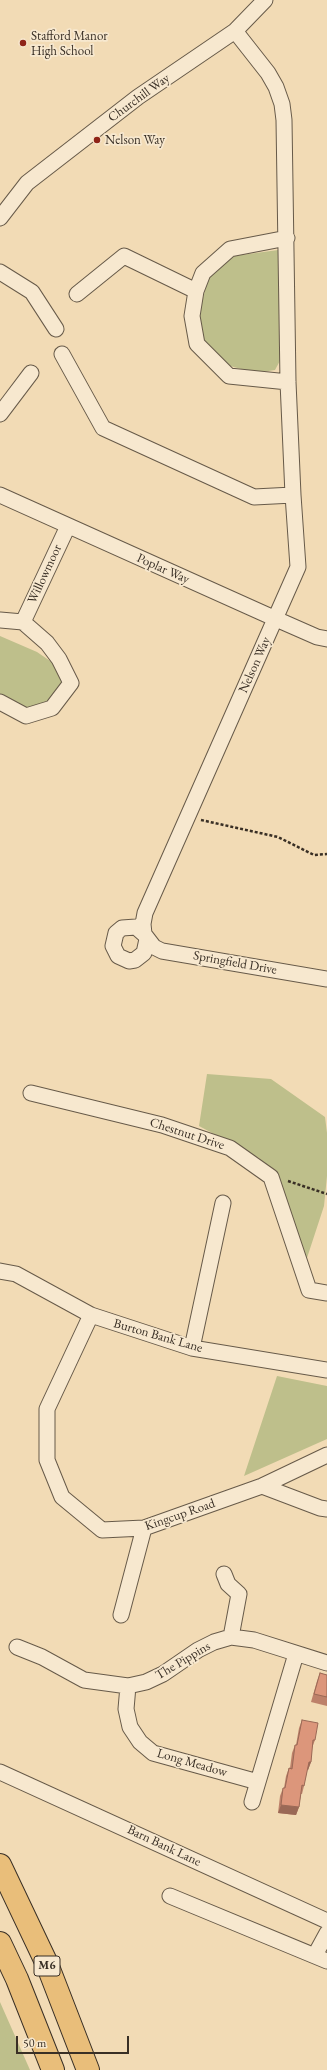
<!DOCTYPE html>
<html>
<head>
<meta charset="utf-8">
<style>
	body { margin:0 }
	#map { position:relative; width:327px; height:2070px; overflow:hidden; background:#f2dbb5; font-family:"EB Garamond",serif }
	canvas { display:block }
	.scale { position:absolute; left:16px; top:2036px; width:113px; height:18px; box-sizing:border-box; border:2px solid #392f25; border-top:0; padding-left:5px; font-size:12px; line-height:14px; white-space:nowrap; color:#392f25; -webkit-text-stroke:3px #f7e8cf; paint-order:stroke }
</style>
</head>
<body>
<div id="map">
<canvas width="327" height="2070"></canvas>
<div class="scale">50 m</div>
</div>
<script>
const c = document.querySelector('canvas').getContext('2d');
c.lineJoin = 'round';
function fillPath(path, color) {
  c.fillStyle = color;
  c.fill(path, 'evenodd');
}
function toPath(rows) {
  const path = new Path2D();
  for (const r of rows) {
    path.moveTo(r[0], r[1]);
    for (let i = 2; i < r.length; i += 2) path.lineTo(r[i], r[i + 1]);
  }
  return path;
}
function trace(path, color, width, dash) {
  c.strokeStyle = color;
  c.lineWidth = width;
  c.lineCap = dash ? 'butt' : 'round';
  c.setLineDash(dash || []);
  c.stroke(path);
}
function label(font, color, halo, rows, align = 'center') {
  c.font = font + ' "EB Garamond",serif';
  c.lineWidth = 3.5;
  c.setLineDash([]);
  c.textBaseline = 'middle';
  c.strokeStyle = halo;
  c.fillStyle = color;
  for (const [text, x, y, turn = 0] of rows) {
    c.save();
    c.translate(x, y);
    c.rotate((+turn || 0) * Math.PI / 180);
    c.textAlign = isNaN(turn) ? turn : align;
    if (halo) c.strokeText(text, 0, 0);
    c.fillText(text, 0, 0);
    c.restore();
  }
}
fillPath(toPath([
	[278,250,282,357,275,370,256,373,230,366,203,341,198,317,208,279,234,256],
	[0,636,37,652,59,667,65,681,49,700,29,710,0,698],
	[207,1074,271,1079,325,1117,327,1133,327,1176,324,1206,305,1264,271,1177,259,1158,199,1126],
	[277,1376,327,1386,327,1439,244,1476],
	[0,2002,30,2070,0,2070]
]), '#bebf8b');
const minor = toPath([
	[0,218,27,183,138,97,235,31,265,0],
	[287,238,230,249,203,273,196,291,192,316,197,344,229,376,288,382],
	[0,272,32,292,56,329],
	[77,294,124,256,196,291],
	[62,354,103,428,254,497,293,495],
	[0,414,31,373],
	[0,495,276,619,317,637,327,639],
	[0,620,23,622,47,643,59,659,71,683,52,708,26,716,0,702],
	[23,622,68,526],
	[144,934,143,924,145,913,298,567,293,495,288,382,284,120,282,104,276,87,268,73,235,31],
	[147,939,144,953,135,960,129,961,118,956,113,946,116,933,122,928,136,927,144,934,154,947,162,951,327,979],
	[31,1093,162,1125,230,1148,271,1177,309,1290,327,1293],
	[0,1271,16,1274,91,1315,192,1348,327,1370],
	[91,1315,47,1409,47,1460,62,1497,102,1530,144,1528,262,1486,327,1455],
	[192,1348,223,1203],
	[262,1486,320,1508,327,1509],
	[224,1574,228,1584,239,1594,231,1637],
	[121,1615,144,1528],
	[17,1647,42,1657,84,1680,128,1686,146,1682,163,1674,198,1650,214,1642,231,1637,254,1640,327,1663],
	[128,1686,126,1709,130,1727,140,1742,153,1753,258,1782],
	[0,1772,327,1921],
	[252,1802,296,1654],
	[170,1896,327,1961],
	[315,1955,327,1933]
]);
const highway = toPath([
	[0,1865,47,1964,88,2070],
	[0,1943,17,1979,53,2070]
]);
trace(minor, '#675a49', 17);
trace(highway, '#392f25', 24);
trace(toPath([
	[201,820,278,837,314,855,327,854],
	[288,1181,327,1194]
]), '#392f25', 2.5, [3, 2]);
trace(minor, '#f7e8cf', 15);
trace(highway, '#e9be7a', 22);
fillPath(toPath([
	[320,1673,327,1675,327,1706,311,1702,317,1681],
	[302,1720,315,1740,312,1748,311,1762,308,1770,307,1770,304,1786,302,1794,301,1794,299,1807,296,1815,278,1813,280,1796,283,1788,284,1788,286,1776,289,1768,290,1768,292,1753,295,1745,296,1745,299,1728]
]), '#bd816a');
fillPath(toPath([
	[309,1762,311,1762,308,1770,306,1770],
	[281,1805,299,1807,296,1815,278,1813]
]), '#9a6956');
const building = toPath([
	[320,1673,327,1675,327,1697,314,1694,320,1673],
	[302,1720,318,1723,315,1740,313,1740,311,1762,309,1762,304,1786,302,1785,299,1807,281,1805,283,1788,285,1788,289,1768,292,1769,295,1745,297,1745,302,1720]
]);
fillPath(building, '#dc967b');
trace(building, '#9a6956', 1);
for (const [x, y, r, color] of [
	[23,43,4,"#8f2418"],
	[97,140,4,"#8f2418"]
]) {
  const dot = new Path2D();
  dot.arc(x, y, r, 0, 2 * Math.PI);
  c.fillStyle = color;
  c.fill(dot);
  trace(dot, '#f7e8cf', 1.5);
}
for (const [x, y, w] of [
	[47,1966,26]
]) {
  const box = new Path2D();
  box.roundRect(x - w / 2, y - 10, w, 20, 3);
  c.fillStyle = '#f7e8cf';
  c.fill(box);
  trace(box, '#392f25', 1);
}
label('bold 12px', '#392f25', null, [
	["M6",47,1966]
]);
label('13px', '#392f25', '#f7e8cf', [
	["Stafford Manor",31,36],
	["High School",31,51],
	["Nelson Way",105,140]
], 'left');
label('13px', '#392f25', '#f7e8cf', [
	["Churchill Way",139,98,-36],
	["Poplar Way",163,569,24],
	["Willowmoor",45,574,-65],
	["Nelson Way",255,665,-66],
	["Springfield Drive",235,963,10],
	["Chestnut Drive",187,1134,18],
	["Burton Bank Lane",158,1336,16],
	["Kingcup Road",180,1515,-19],
	["The Pippins",183,1661,-31],
	["Long Meadow",192,1763,16],
	["Barn Bank Lane",164,1846,25]
]);
</script>
</body>
</html>
